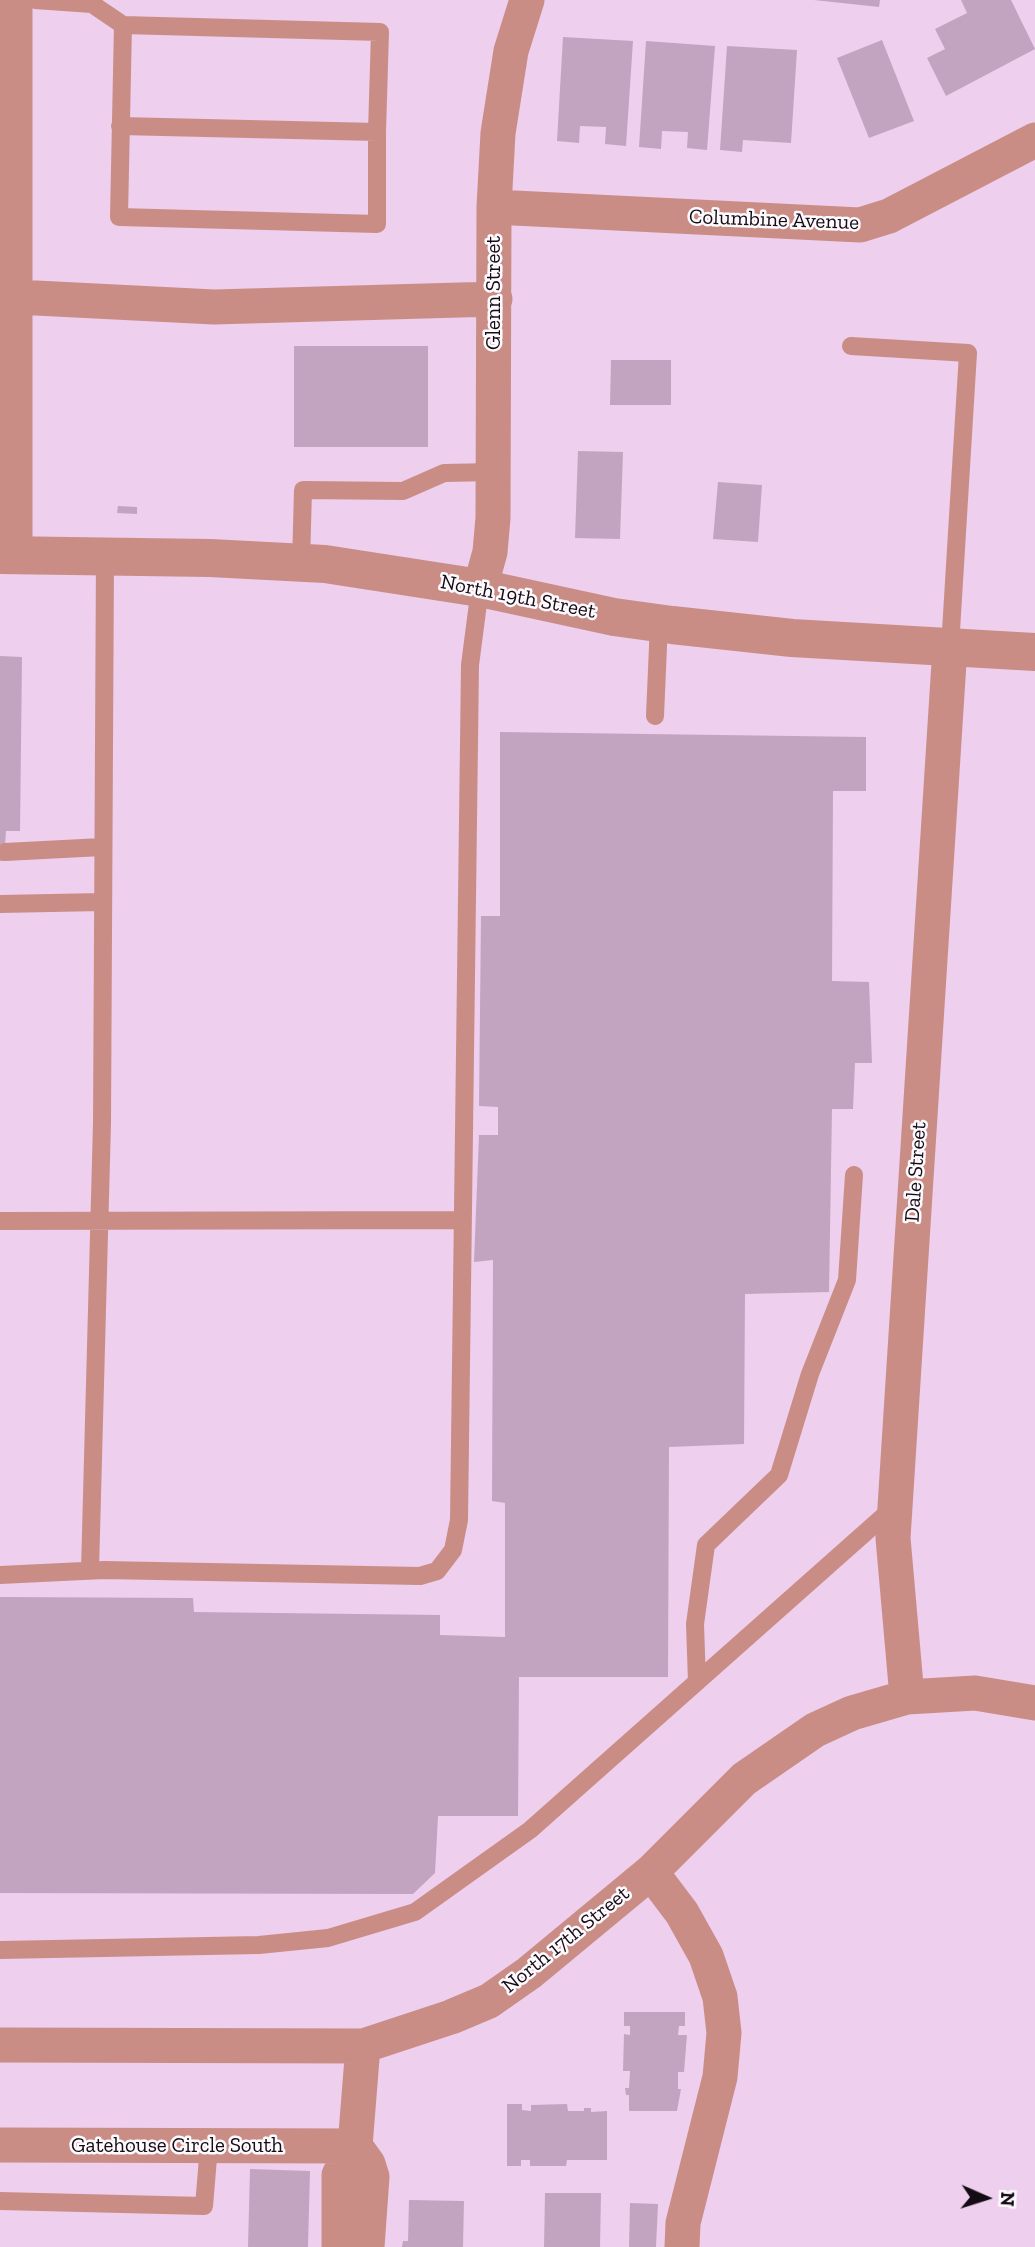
<!DOCTYPE html>
<html>
<head>
<meta charset="utf-8">
<style>
	body { margin:0 }
	#map { position:relative; width:1035px; height:2247px; overflow:hidden; background:#eecfed; font-family:"Zilla Slab",serif }
	canvas { display:block }
	.north { position:absolute; left:951px; top:2163px; width:70px; height:70px; -webkit-text-stroke:5px #fdfafd; paint-order:stroke; rotate:93deg; font-size:19px; font-weight:700; line-height:28px; text-align:center; color:#150b15 }
	.north::after { content:''; display:block; margin:auto; width:24px; height:32px; background:#150b15; clip-path:polygon(50% 0,100% 100%,50% 72%,0 100%) }
</style>
</head>
<body>
<div id="map">
<canvas width="1035" height="2247"></canvas>
<div class="north">N</div>
</div>
<script>
const c = document.querySelector('canvas').getContext('2d');
c.lineJoin = 'round';
function fillPath(path, color) {
  c.fillStyle = color;
  c.fill(path, 'evenodd');
}
function toPath(rows) {
  const path = new Path2D();
  for (const r of rows) {
    path.moveTo(r[0], r[1]);
    for (let i = 2; i < r.length; i += 2) path.lineTo(r[i], r[i + 1]);
  }
  return path;
}
function trace(path, color, width, dash) {
  c.strokeStyle = color;
  c.lineWidth = width;
  c.lineCap = dash ? 'butt' : 'round';
  c.setLineDash(dash || []);
  c.stroke(path);
}
function label(font, color, halo, rows, align = 'center') {
  c.font = font + ' "Zilla Slab",serif';
  c.lineWidth = 5;
  c.setLineDash([]);
  c.textBaseline = 'middle';
  c.strokeStyle = halo;
  c.fillStyle = color;
  for (const [text, x, y, turn = 0] of rows) {
    c.save();
    c.translate(x, y);
    c.rotate((+turn || 0) * Math.PI / 180);
    c.textAlign = isNaN(turn) ? turn : align;
    if (halo) c.strokeText(text, 0, 0);
    c.fillText(text, 0, 0);
    c.restore();
  }
}
fillPath(toPath([
	[814,0,880,0,879,7],
	[961,0,1011,0,1035,49,946,96,927,58,945,49,935,29,967,13],
	[563,37,633,41,626,146,605,144,606,127,580,126,579,143,557,141],
	[882,40,914,121,869,138,837,58],
	[646,41,715,46,707,150,687,148,688,132,662,131,661,149,639,147],
	[727,46,797,50,791,143,743,140,742,152,720,150],
	[294,346,428,346,428,447,294,447],
	[611,360,671,360,671,405,610,405],
	[578,451,623,452,620,539,575,538],
	[718,482,762,485,758,542,713,539],
	[118,506,137,507,137,514,117,513],
	[0,656,22,657,20,831,6,831,4,861,0,861],
	[500,732,866,737,866,791,833,791,832,981,869,982,872,1063,855,1063,853,1109,832,1109,829,1292,745,1294,744,1444,669,1447,668,1677,519,1677,518,1816,438,1816,435,1873,413,1894,0,1893,0,1597,193,1598,194,1612,440,1615,440,1635,505,1637,505,1503,492,1501,493,1260,474,1262,479,1135,498,1135,498,1107,479,1106,481,916,500,916],
	[624,2012,685,2012,685,2026,679,2026,678,2035,687,2035,684,2072,678,2072,678,2089,681,2089,677,2111,629,2111,629,2095,626,2095,625,2088,629,2088,630,2071,623,2071,624,2034,630,2035,630,2026,624,2026],
	[507,2104,522,2104,522,2110,531,2111,531,2105,567,2104,568,2111,584,2111,584,2108,591,2108,591,2112,607,2111,607,2160,567,2160,566,2166,530,2166,530,2160,521,2160,521,2166,507,2166],
	[250,2169,310,2171,308,2247,248,2247],
	[545,2193,601,2193,600,2247,544,2247],
	[409,2200,464,2201,463,2247,402,2247,403,2241,408,2241],
	[630,2203,658,2204,656,2247,629,2247]
]), '#c2a4c1');
trace(toPath([
	[35,0,92,4,123,25,380,32,377,132,120,126],
	[123,25,119,217,377,224,377,132],
	[851,346,968,353,950,647],
	[301,563,303,490,403,491,444,473,494,472],
	[655,716,659,623],
	[5,852,102,847],
	[0,904,102,902],
	[0,1221,462,1220],
	[90,1570,102,1123,105,557],
	[0,1575,104,1570,420,1576,437,1571,453,1550,459,1520,470,665,480,588],
	[697,1682,695,1624,706,1545,779,1475,810,1374,847,1280,854,1175],
	[0,1950,259,1945,328,1938,415,1912,530,1830,894,1507],
	[0,2201,204,2206,209,2146]
]), '#c98d86', 18);
trace(toPath([
	[15,0,15,555],
	[494,207,860,225,889,216,1035,140],
	[16,297,214,307,495,299],
	[480,588,490,552,493,518,494,207,498,133,511,51,527,0],
	[907,1697,893,1538,950,647],
	[651,1872,682,1913,706,1956,720,1997,724,2033,720,2077,683,2223,682,2247],
	[0,2045,363,2046,451,2017,489,2001,529,1973,651,1872,744,1779,815,1730,852,1713,907,1697,975,1693,1035,1703],
	[0,2145,355,2146],
	[355,2146,368,2164,372,2177,367,2247],
	[339,2247,339,2175,355,2146,363,2046]
]), '#c98d86', 35);
trace(toPath([
	[0,555,210,558,325,564,480,588,614,617,672,625,792,638,1035,652]
]), '#c98d86', 38);
label('21px', '#150b15', '#fdfafd', [
	["Columbine Avenue",774,220,2],
	["Glenn Street",494,293,-90],
	["North 19th Street",518,597,11],
	["Dale Street",916,1172,-86],
	["North 17th Street",566,1940,-39],
	["Gatehouse Circle South",177,2146]
]);
</script>
</body>
</html>
